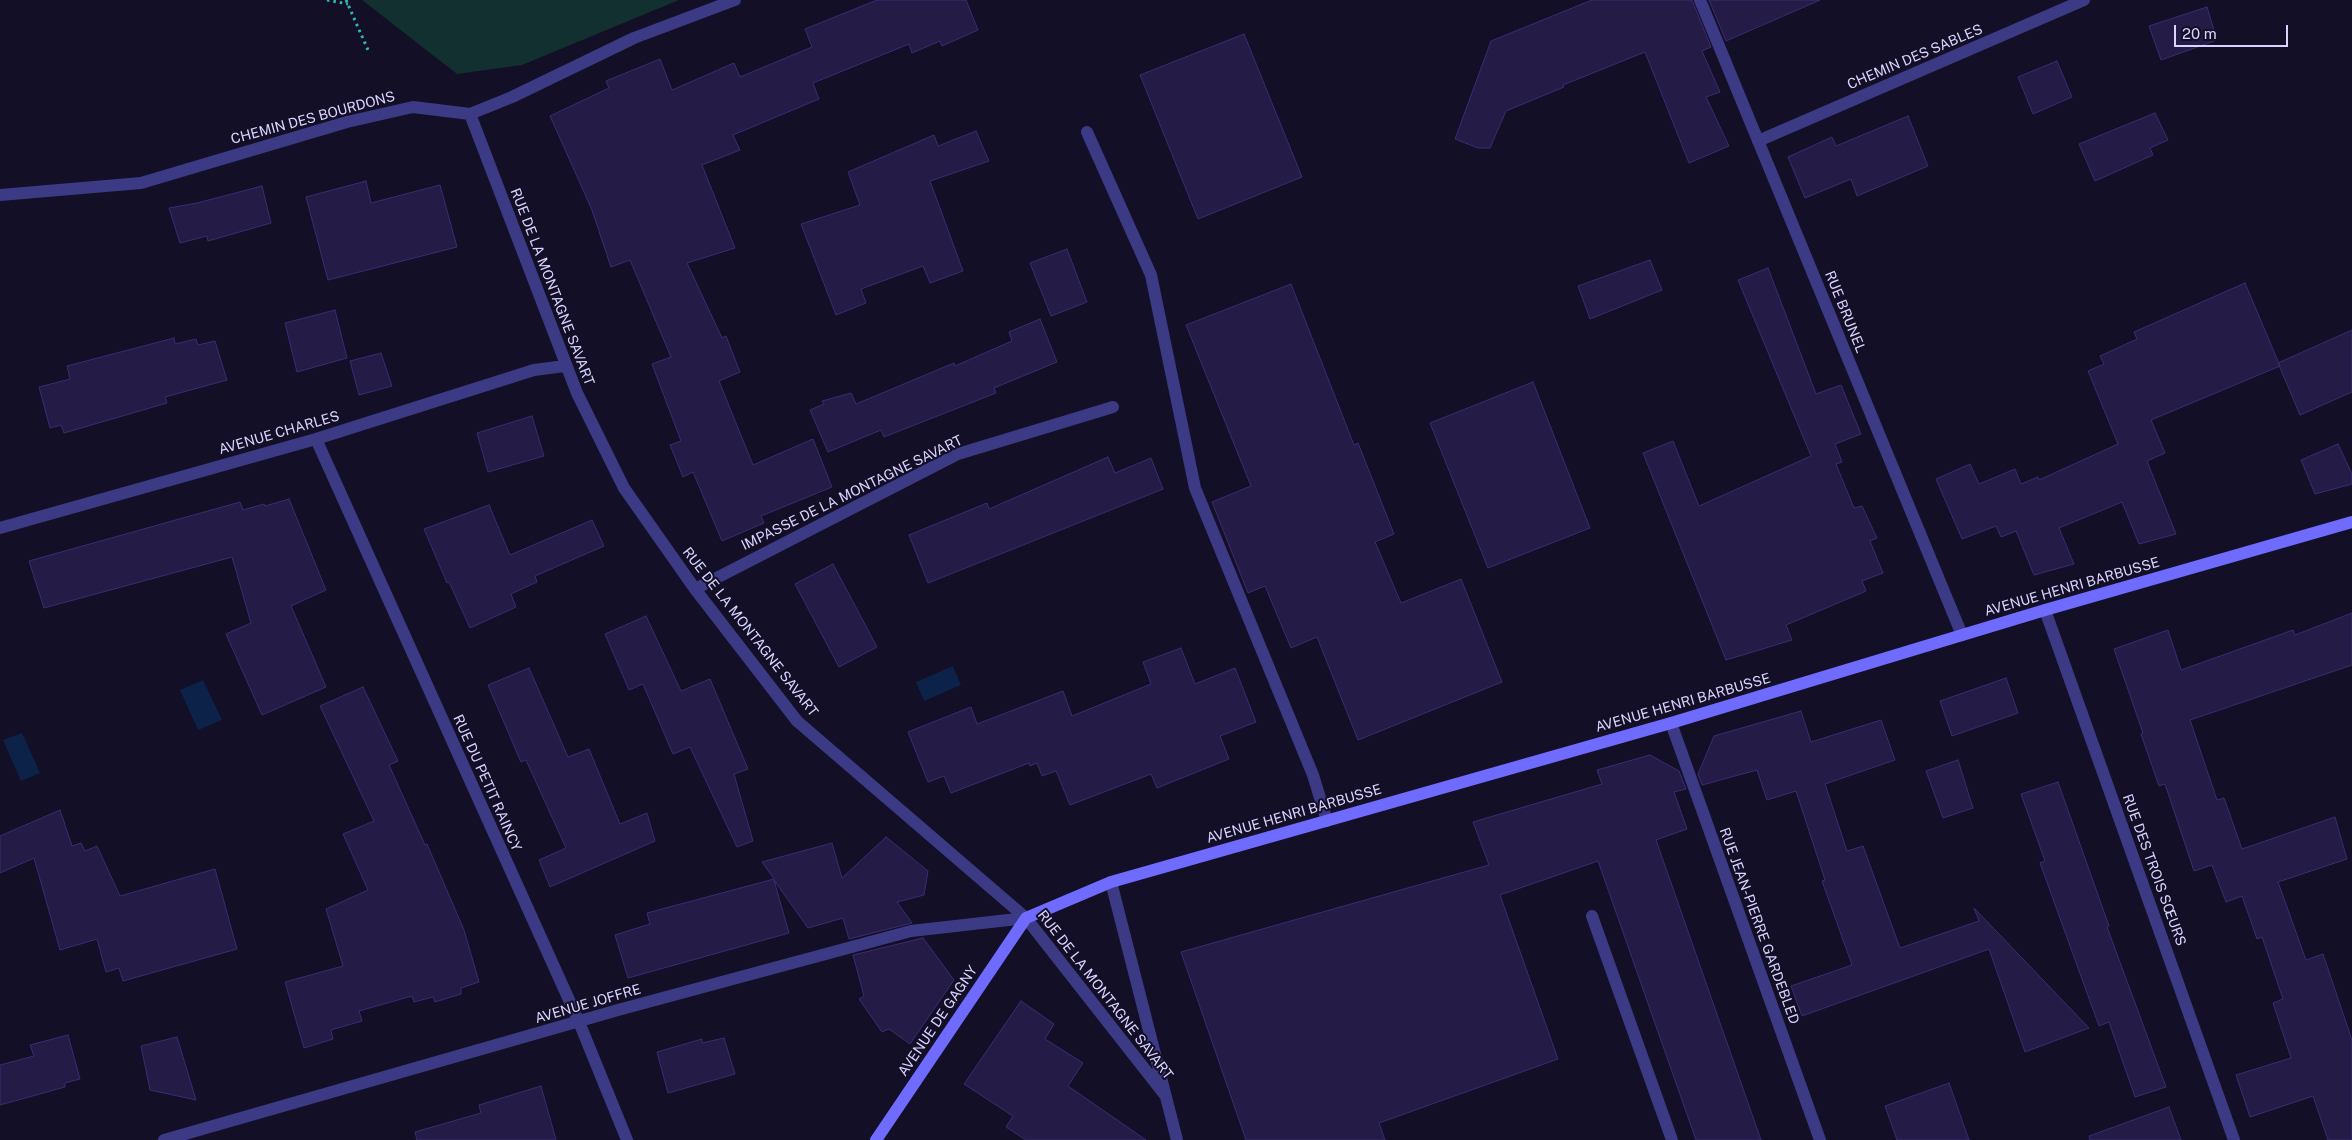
<!DOCTYPE html>
<html>
<head>
<meta charset="utf-8">
<style>
	body { margin:0 }
	#map { position:relative; width:2352px; height:1140px; overflow:hidden; background:#130f26; font-family:"Public Sans",sans-serif }
	canvas { display:block }
	.scale { position:absolute; left:2174px; top:25px; width:114px; height:22px; box-sizing:border-box; border:2px solid #d9d4ff; border-top:0; padding-left:6px; font-size:15px; line-height:18px; white-space:nowrap; color:#d9d4ff; -webkit-text-stroke:4px #130f26; paint-order:stroke }
</style>
</head>
<body>
<div id="map">
<canvas width="2352" height="1140"></canvas>
<div class="scale">20 m</div>
</div>
<script>
const c = document.querySelector('canvas').getContext('2d');
c.lineJoin = 'round';
function fillPath(path, color) {
  c.fillStyle = color;
  c.fill(path, 'evenodd');
}
function toPath(rows) {
  const path = new Path2D();
  for (const r of rows) {
    path.moveTo(r[0], r[1]);
    for (let i = 2; i < r.length; i += 2) path.lineTo(r[i], r[i + 1]);
  }
  return path;
}
function trace(path, color, width, dash) {
  c.strokeStyle = color;
  c.lineWidth = width;
  c.lineCap = dash ? 'butt' : 'round';
  c.setLineDash(dash || []);
  c.stroke(path);
}
function label(font, color, halo, rows, align = 'center') {
  c.font = font + ' "Public Sans",sans-serif';
  c.lineWidth = 4;
  c.setLineDash([]);
  c.textBaseline = 'middle';
  c.strokeStyle = halo;
  c.fillStyle = color;
  for (const [text, x, y, turn = 0] of rows) {
    c.save();
    c.translate(x, y);
    c.rotate((+turn || 0) * Math.PI / 180);
    c.textAlign = isNaN(turn) ? turn : align;
    if (halo) c.strokeText(text, 0, 0);
    c.fillText(text, 0, 0);
    c.restore();
  }
}
fillPath(toPath([
	[362,0,679,0,522,65,457,74]
]), '#12302f');
fillPath(toPath([
	[953,666,961,685,924,701,916,682],
	[203,680,222,720,198,730,180,690],
	[22,733,40,773,21,781,3,740]
]), '#0c2248');
const building = toPath([
	[877,0,966,0,978,30,942,46,940,41,912,53,909,44,813,83,819,99,733,135,740,150,702,165,735,248,687,263,722,338,726,336,740,372,719,381,753,465,813,439,832,487,761,516,764,523,722,541,693,472,683,477,670,445,681,441,652,364,671,357,630,260,611,267,592,210,550,116,609,88,606,81,660,59,672,90,734,63,740,77,812,47,805,29,877,0],
	[1592,0,1692,0,1711,47,1702,51,1720,92,1706,97,1729,146,1689,163,1645,52,1563,85,1564,87,1506,111,1490,148,1478,148,1455,139,1491,41,1592,0],
	[1709,0,1820,0,1726,41,1709,0],
	[2207,7,2217,40,2161,60,2149,26,2207,7],
	[1244,34,1302,177,1198,219,1140,75,1244,34],
	[2057,61,2072,97,2033,114,2018,77,2057,61],
	[2155,113,2168,140,2150,148,2153,155,2095,181,2079,144,2155,113],
	[1908,116,1928,166,1857,196,1851,179,1805,198,1788,157,1832,137,1836,146,1908,116],
	[976,131,989,161,930,181,963,271,930,283,923,266,861,289,866,303,836,315,801,224,860,205,848,172,934,135,938,146,976,131],
	[366,181,371,203,440,185,457,247,328,280,306,197,366,181],
	[262,186,271,223,208,241,207,236,180,243,169,208,197,203,262,186],
	[1067,249,1087,302,1051,316,1030,263,1067,249],
	[1650,260,1662,290,1590,319,1578,286,1650,260],
	[1768,268,1816,394,1841,385,1861,434,1835,444,1842,462,1836,464,1854,508,1862,506,1877,538,1870,541,1883,573,1862,581,1866,591,1786,625,1792,640,1726,660,1643,453,1673,441,1699,506,1811,456,1738,280,1768,268],
	[2245,283,2280,366,2151,420,2165,453,2147,461,2176,534,2139,544,2122,502,2059,528,2074,564,2034,575,2016,531,2001,537,1996,526,1962,539,1936,479,1970,464,1979,484,2015,469,2021,484,2038,477,2039,480,2118,444,2088,371,2104,364,2100,356,2137,339,2134,332,2245,283],
	[1291,284,1354,445,1358,443,1394,534,1375,542,1401,603,1461,579,1502,682,1358,740,1317,637,1291,648,1265,586,1248,593,1212,502,1251,486,1186,325,1291,284],
	[335,310,347,358,297,372,285,323,335,310],
	[1040,319,1057,362,994,388,996,393,884,437,881,430,828,452,810,410,824,404,822,401,851,393,856,404,954,363,955,366,1012,341,1009,332,1040,319],
	[2352,330,2352,392,2300,415,2278,363,2352,330],
	[174,338,175,344,196,339,198,345,215,341,227,380,165,397,167,403,64,433,61,425,50,428,39,387,70,379,67,366,174,338],
	[381,353,392,386,359,395,350,361,381,353],
	[1533,382,1590,528,1488,568,1430,423,1533,382],
	[532,416,544,456,488,472,477,433,532,416],
	[2338,444,2352,474,2352,484,2315,494,2301,460,2338,444],
	[1108,457,1115,473,1151,458,1163,489,928,583,909,535,987,503,989,509,1108,457],
	[289,499,326,590,291,606,326,687,262,715,226,634,251,623,232,557,44,608,29,561,240,502,243,510,264,504,265,506,289,499],
	[489,505,510,555,592,520,604,546,535,576,537,582,511,594,516,607,470,628,449,582,447,583,424,529,489,505],
	[833,564,877,647,839,667,795,584,833,564],
	[2352,613,2352,665,2190,720,2217,800,2224,798,2242,849,2335,817,2347,859,2278,882,2306,960,2323,954,2352,1040,2352,1140,2328,1140,2313,1096,2250,1117,2236,1075,2291,1058,2273,1003,2283,999,2262,937,2257,939,2242,896,2226,902,2212,865,2194,871,2165,784,2159,786,2141,734,2143,733,2114,649,2168,630,2181,670,2293,630,2295,635,2352,613],
	[646,616,681,691,710,679,748,769,734,774,753,841,737,847,690,747,673,754,643,684,629,690,605,634,646,616],
	[1181,648,1195,684,1235,668,1256,722,1220,736,1229,759,1157,788,1151,774,1070,805,1056,771,1042,776,1037,763,1030,766,1029,763,951,793,944,776,928,782,908,732,971,707,977,724,1063,691,1072,716,1151,684,1143,662,1181,648],
	[529,668,568,757,589,749,620,824,647,813,655,841,550,887,539,860,566,848,526,760,521,762,488,685,529,668],
	[2006,678,2018,713,1952,736,1940,701,2006,678],
	[363,687,398,761,389,765,425,845,427,844,464,930,479,982,461,988,461,994,435,1002,433,997,414,1002,412,996,359,1011,362,1021,331,1030,333,1039,304,1048,285,982,343,966,326,909,368,890,343,834,374,821,320,706,363,687],
	[1801,711,1811,742,1881,720,1895,760,1825,784,1847,851,1863,846,1900,948,1979,921,1974,908,2089,1028,2025,1052,1989,949,1802,1016,1791,986,1852,965,1822,881,1825,880,1796,791,1767,800,1757,770,1702,785,1698,774,1714,736,1801,711],
	[1650,755,1679,771,1686,789,1674,792,1687,829,1656,840,1761,1140,1696,1140,1598,861,1500,895,1558,1059,1379,1123,1385,1140,1246,1140,1181,952,1489,865,1473,822,1602,784,1597,770,1650,755],
	[1958,760,1973,808,1943,818,1926,771,1958,760],
	[2058,782,2109,926,2107,927,2166,1087,2135,1097,2109,1022,2099,1026,2040,863,2045,861,2021,794,2058,782],
	[60,810,72,846,81,843,85,851,97,846,120,896,215,869,237,949,123,981,119,968,106,972,97,939,60,950,34,858,0,873,0,836,60,810],
	[886,837,928,871,924,895,897,902,912,923,849,939,843,918,808,928,774,880,789,933,628,978,615,935,650,924,647,913,774,879,762,862,832,843,842,878,886,837],
	[923,938,954,980,910,1044,889,1029,882,1032,859,999,864,996,853,955,923,938],
	[1021,1001,1054,1024,1045,1039,1083,1063,1068,1086,1146,1140,1026,1140,1006,1127,1013,1116,964,1084,1021,1001],
	[68,1035,80,1079,65,1083,65,1087,0,1105,0,1065,34,1056,30,1045,68,1035],
	[177,1037,196,1100,150,1090,141,1046,177,1037],
	[724,1038,735,1074,668,1093,657,1052,702,1039,702,1043,724,1038],
	[1949,1083,1969,1140,1897,1140,1885,1106,1949,1083],
	[541,1086,556,1140,417,1140,415,1132,481,1113,479,1105,541,1086],
	[2169,1107,2181,1140,2090,1140,2089,1136,2169,1107]
]);
fillPath(building, '#241b47');
trace(building, '#3b2d73', 1);
trace(toPath([
	[327,0,348,4],
	[346,0,368,50]
]), '#2fb8b0', 3, [2.5, 4]);
trace(toPath([
	[1087,132,1151,275,1195,488,1313,775,1327,821],
	[1592,916,1672,1140]
]), '#3d3a85', 12);
trace(toPath([
	[1700,0,1962,635],
	[470,114,577,393,624,488,695,589,797,721,1026,918,1165,1095],
	[1758,141,2084,0],
	[0,195,141,183,347,122,413,107,470,114,512,97,634,38,735,0],
	[316,439,579,1022,627,1140],
	[0,528,316,439,534,370,565,366],
	[695,589,958,454,1113,407],
	[2045,610,2234,1140],
	[1671,723,1820,1140],
	[1111,882,1177,1140],
	[164,1140,618,1010,911,931,1026,918]
]), '#3d3a85', 12);
trace(toPath([
	[876,1140,1026,918,1111,882,1671,723,2045,610,2352,522]
]), '#6f6bff', 12);
label('14px', '#d9d4ff', '#130f26', [
	["CHEMIN DES SABLES",1915,57,-23],
	["CHEMIN DES BOURDONS",313,118,-15],
	["RUE DE LA MONTAGNE SAVART",552,287,69],
	["RUE BRUNEL",1845,312,68],
	["AVENUE CHARLES",279,433,-16],
	["IMPASSE DE LA MONTAGNE SAVART",852,493,-26],
	["AVENUE HENRI BARBUSSE",2072,587,-16],
	["RUE DE LA MONTAGNE SAVART",750,632,52],
	["AVENUE HENRI BARBUSSE",1683,703,-16],
	["RUE DU PETIT RAINCY",487,783,66],
	["AVENUE HENRI BARBUSSE",1294,814,-16],
	["RUE DES TROIS SŒURS",2154,870,70],
	["RUE JEAN-PIERRE GARDEBLED",1759,926,70],
	["RUE DE LA MONTAGNE SAVART",1105,995,52],
	["AVENUE JOFFRE",588,1004,-16],
	["AVENUE DE GAGNY",938,1021,-56]
]);
</script>
</body>
</html>
